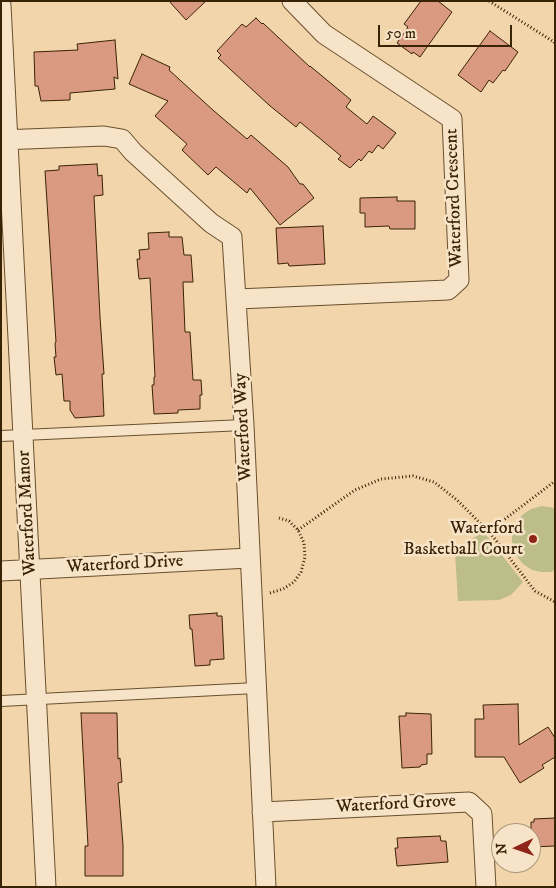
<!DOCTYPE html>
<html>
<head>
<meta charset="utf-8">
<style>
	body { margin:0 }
	#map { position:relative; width:556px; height:888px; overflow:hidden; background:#f3d5ab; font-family:"IM FELL DW Pica",serif }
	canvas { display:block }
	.frame { position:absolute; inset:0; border:2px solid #392305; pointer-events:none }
	.north { position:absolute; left:491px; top:823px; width:50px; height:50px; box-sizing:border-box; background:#f7e4c8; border:1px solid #ab977a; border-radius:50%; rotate:267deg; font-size:14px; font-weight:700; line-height:20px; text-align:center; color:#392305 }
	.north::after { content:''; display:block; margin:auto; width:18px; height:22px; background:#8f2418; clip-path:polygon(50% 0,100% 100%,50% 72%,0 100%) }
	.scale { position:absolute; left:378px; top:25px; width:134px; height:22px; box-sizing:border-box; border:2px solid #392305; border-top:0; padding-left:6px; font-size:15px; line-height:18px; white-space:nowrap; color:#392305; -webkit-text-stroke:4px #f7e4c8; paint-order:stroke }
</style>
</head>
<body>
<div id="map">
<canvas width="556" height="888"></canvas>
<div class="frame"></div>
<div class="north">N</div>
<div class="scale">50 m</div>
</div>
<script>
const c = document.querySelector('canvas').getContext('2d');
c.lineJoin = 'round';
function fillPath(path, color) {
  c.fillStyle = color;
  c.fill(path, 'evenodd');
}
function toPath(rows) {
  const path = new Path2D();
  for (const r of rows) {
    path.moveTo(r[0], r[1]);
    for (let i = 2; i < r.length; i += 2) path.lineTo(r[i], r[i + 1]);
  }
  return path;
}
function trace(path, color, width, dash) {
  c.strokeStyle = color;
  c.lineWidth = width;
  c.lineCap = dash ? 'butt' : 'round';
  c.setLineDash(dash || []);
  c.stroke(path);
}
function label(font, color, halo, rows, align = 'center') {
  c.font = font + ' "IM FELL DW Pica",serif';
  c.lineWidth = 5;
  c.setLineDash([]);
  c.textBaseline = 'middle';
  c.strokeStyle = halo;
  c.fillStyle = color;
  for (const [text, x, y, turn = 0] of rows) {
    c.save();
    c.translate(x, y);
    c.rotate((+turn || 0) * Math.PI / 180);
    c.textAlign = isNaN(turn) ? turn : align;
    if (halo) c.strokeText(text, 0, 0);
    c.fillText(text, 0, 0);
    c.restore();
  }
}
fillPath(toPath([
	[542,506,555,508,555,570,551,572,541,572,532,570,523,564,516,555,512,545,512,534,516,524,522,515,531,509],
	[483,531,523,582,511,595,499,600,458,601,455,552]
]), '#bcbd88');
const building = toPath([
	[169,1,206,1,186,20,169,1],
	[421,1,438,1,452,12,420,57,413,52,412,54,397,43,408,27,404,24,421,1],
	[256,18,262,24,263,23,310,67,310,66,351,100,346,107,367,124,373,116,396,133,383,149,378,145,372,153,369,151,361,161,359,159,350,168,338,159,341,156,300,122,296,127,269,105,218,58,221,55,217,51,242,24,246,27,256,18],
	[490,31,518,52,505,71,503,70,493,83,489,80,481,92,458,75,490,31],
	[115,40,118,79,114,77,115,89,70,93,70,100,41,101,38,86,35,86,34,52,78,50,77,44,115,40],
	[142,54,170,67,169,70,214,111,247,139,251,135,288,167,300,184,303,184,314,198,280,225,250,188,247,193,216,167,208,175,182,150,187,144,155,116,168,101,129,84,142,54],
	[97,164,98,176,102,175,103,195,94,196,100,317,104,374,102,374,104,416,75,418,70,410,70,401,64,401,62,374,56,375,54,357,56,357,55,343,56,342,45,171,59,170,59,166,97,164],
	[397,197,397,201,415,201,415,229,390,229,389,226,365,227,365,213,360,213,360,198,397,197],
	[323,226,325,264,289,266,288,263,278,264,276,228,323,226],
	[169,232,169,237,182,237,184,255,191,255,193,282,183,282,185,332,190,332,193,380,201,380,202,395,200,395,200,409,178,410,178,413,154,414,152,385,154,385,154,377,155,377,150,278,139,279,137,259,140,259,139,250,149,249,148,233,169,232],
	[217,613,217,616,222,616,224,659,210,660,210,665,195,666,192,629,190,629,189,615,217,613],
	[518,704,519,745,548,727,555,738,555,757,542,765,544,768,520,783,504,757,475,757,475,719,484,719,483,705,518,704],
	[81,713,117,713,118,759,120,758,122,782,118,783,123,845,123,876,85,876,85,846,88,846,81,713],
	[406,713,431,714,432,754,427,754,427,764,421,765,420,767,402,768,399,716,406,716,406,713],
	[555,818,555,846,531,847,531,822,534,822,534,819,555,818],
	[440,836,441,841,446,841,448,862,397,866,395,848,398,848,397,838,440,836]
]);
fillPath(building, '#da9981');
trace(building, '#392305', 1);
const lane = toPath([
	[1,436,244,425],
	[1,701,256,688]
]);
const street = toPath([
	[1,5,46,887],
	[1,140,104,136,122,139,133,152,211,223,232,237,244,425,266,887],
	[237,299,448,290,459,280,452,119,324,34,292,1],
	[1,571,249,558],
	[262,812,469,802,482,814,486,887]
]);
trace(lane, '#68502e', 12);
trace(street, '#68502e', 21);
trace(toPath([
	[489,1,554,42,555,45],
	[298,530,355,490,381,479,413,476,434,482,457,500,491,534,535,591,555,602],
	[488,532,555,481],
	[270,593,283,589,294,582,301,572,305,557,304,543,298,530,289,521,279,518]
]), '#392305', 3, [1, 2.5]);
trace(lane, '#f7e4c8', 10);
trace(street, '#f7e4c8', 19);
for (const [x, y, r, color] of [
	[533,539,5,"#8f2418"]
]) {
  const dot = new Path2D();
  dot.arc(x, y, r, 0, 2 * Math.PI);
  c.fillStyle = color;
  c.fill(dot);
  trace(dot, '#f7e4c8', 2);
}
label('18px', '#392305', '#f7e4c8', [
	["Waterford Crescent",455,198,-92],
	["Waterford Way",244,427,-93],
	["Waterford Manor",28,513,-93],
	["Waterford Drive",125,565,-3],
	["Waterford Grove",396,805,-3]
]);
label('18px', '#392305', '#f7e4c8', [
	["Waterford",523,529],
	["Basketball Court",523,550]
], 'right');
</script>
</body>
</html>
